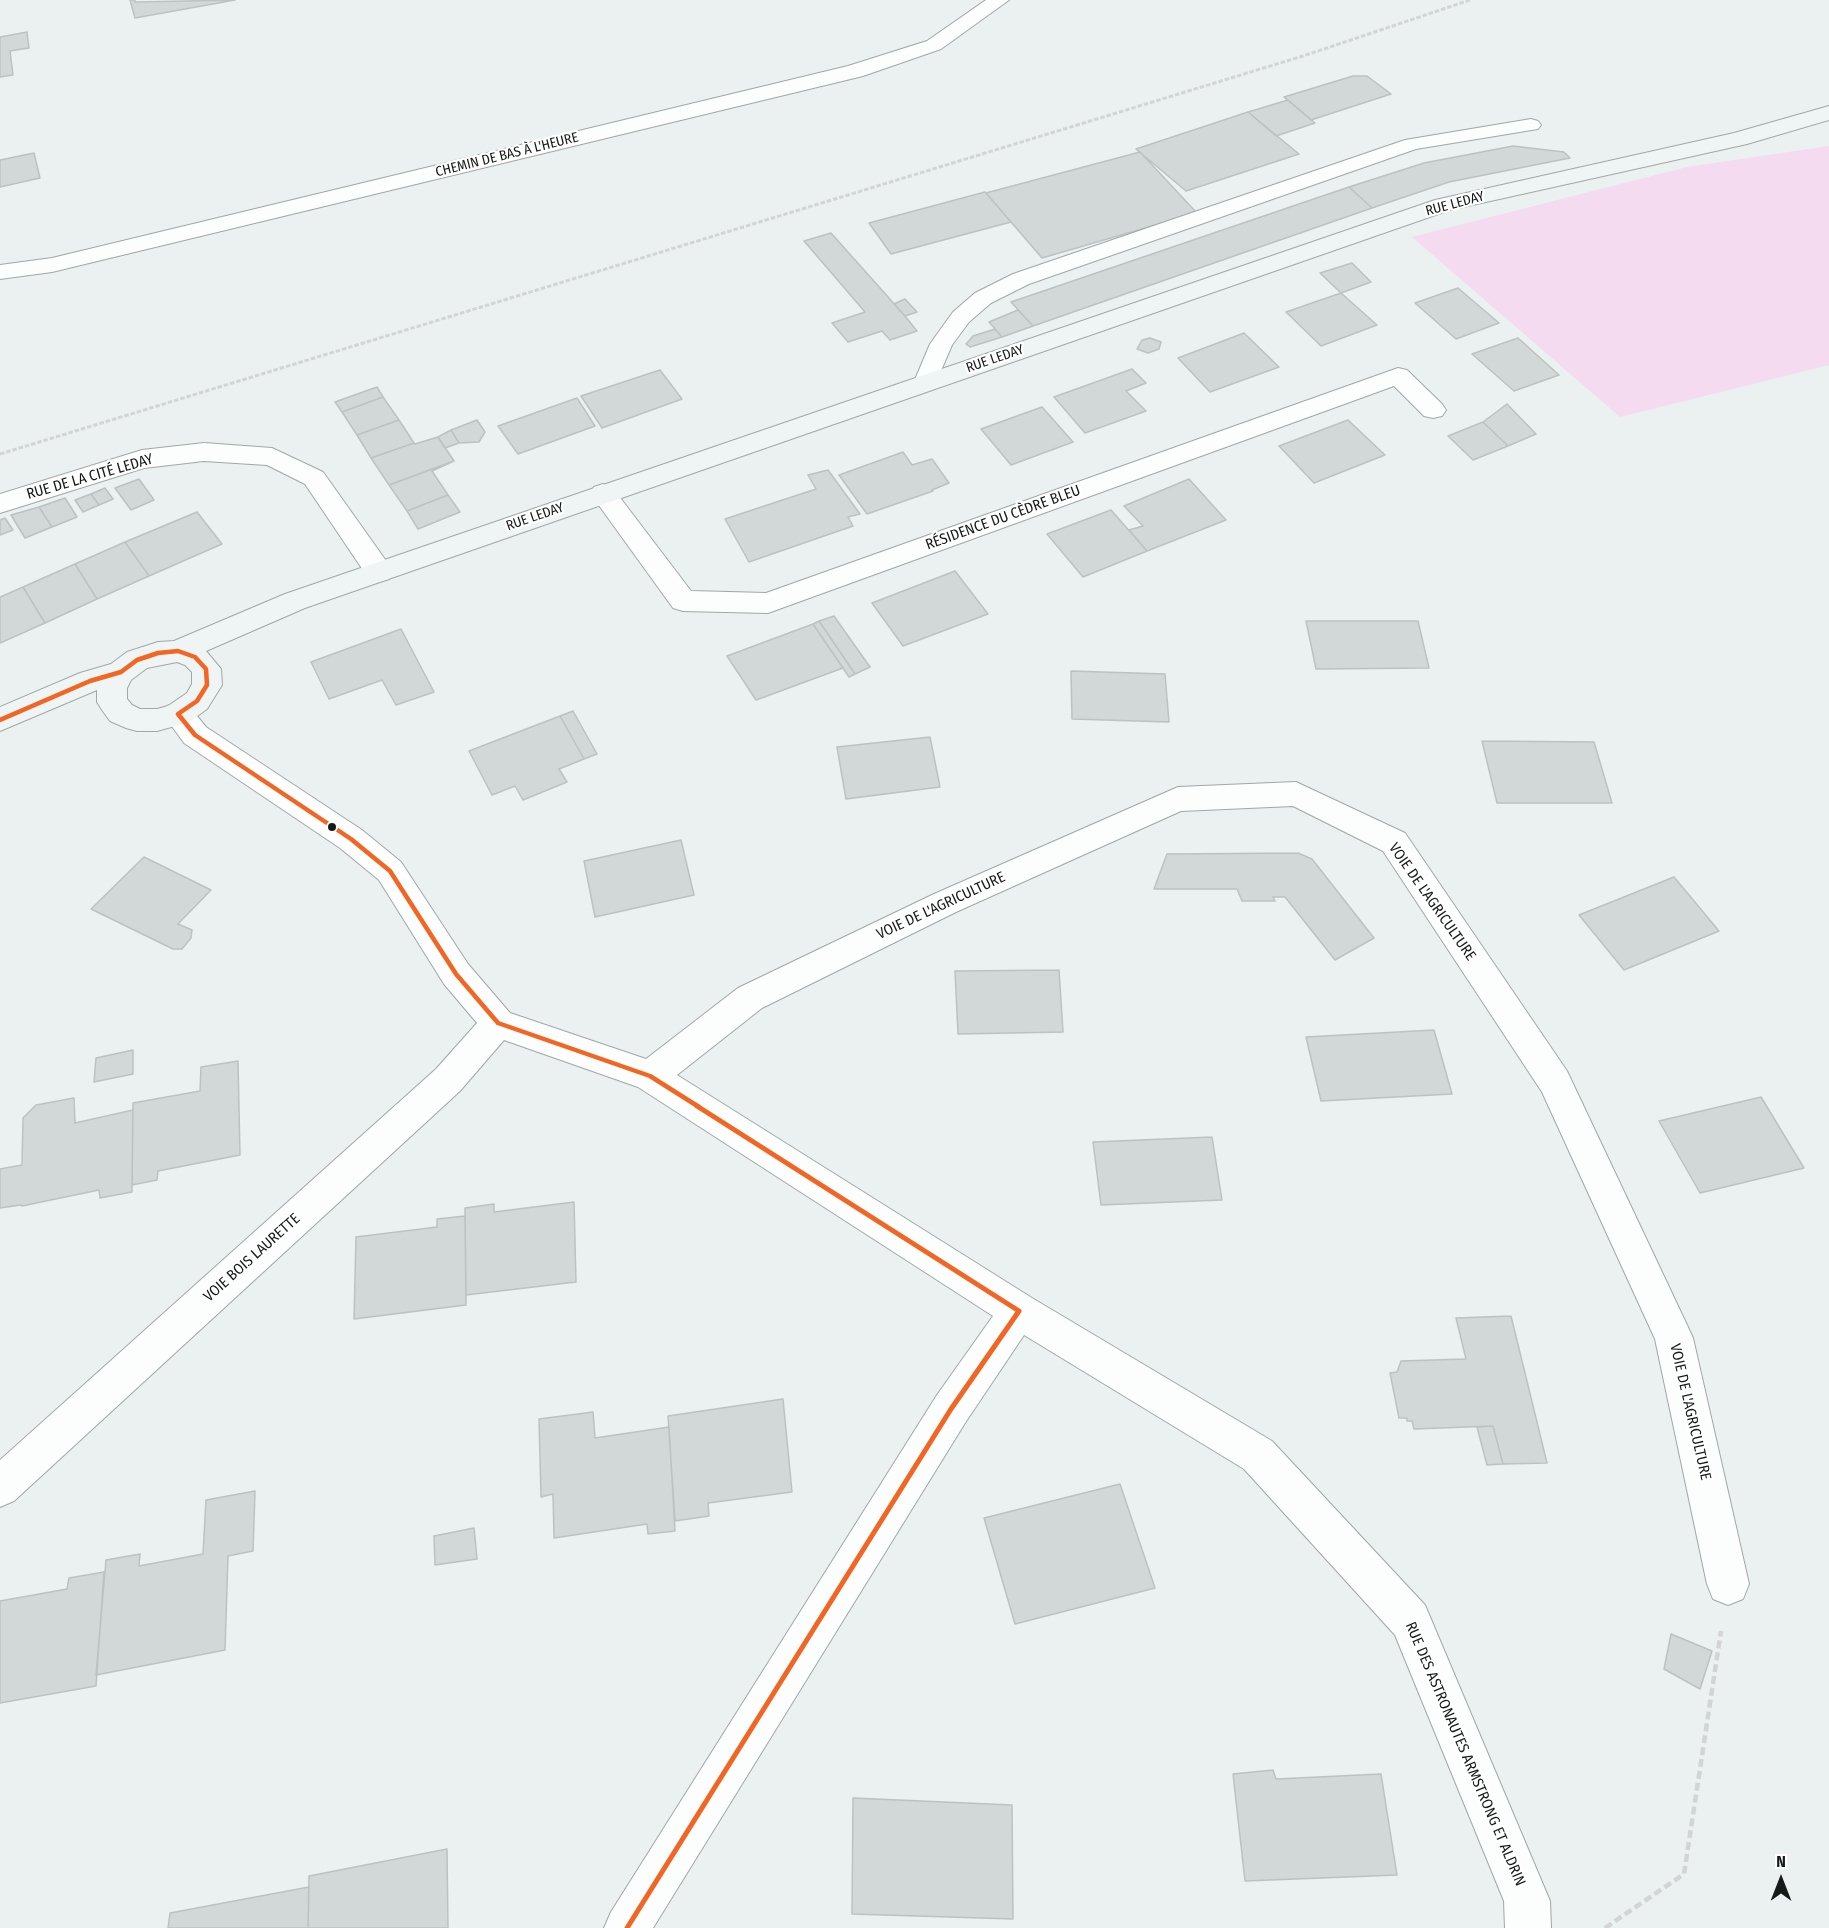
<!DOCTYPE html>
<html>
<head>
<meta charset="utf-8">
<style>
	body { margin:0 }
	#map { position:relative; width:1829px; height:1928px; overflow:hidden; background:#eaf1f0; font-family:"Fira Sans Condensed",sans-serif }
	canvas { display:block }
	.north { position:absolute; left:1751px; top:1850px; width:60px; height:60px; -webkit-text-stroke:4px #fff; paint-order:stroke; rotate:0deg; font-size:16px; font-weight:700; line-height:24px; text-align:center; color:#161b1a }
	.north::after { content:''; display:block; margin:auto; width:21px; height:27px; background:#161b1a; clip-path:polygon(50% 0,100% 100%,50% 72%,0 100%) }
</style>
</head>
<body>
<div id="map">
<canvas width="1829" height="1928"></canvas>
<div class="north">N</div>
</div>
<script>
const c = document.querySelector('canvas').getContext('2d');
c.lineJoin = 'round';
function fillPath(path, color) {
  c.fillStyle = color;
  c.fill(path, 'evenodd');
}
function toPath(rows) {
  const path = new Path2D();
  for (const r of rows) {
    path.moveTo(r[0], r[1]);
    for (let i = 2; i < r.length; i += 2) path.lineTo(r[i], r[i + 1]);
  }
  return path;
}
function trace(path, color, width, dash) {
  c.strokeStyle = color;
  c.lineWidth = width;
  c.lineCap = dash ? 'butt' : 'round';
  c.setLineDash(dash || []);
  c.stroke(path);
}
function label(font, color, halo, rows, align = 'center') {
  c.font = font + ' "Fira Sans Condensed",sans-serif';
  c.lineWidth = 4.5;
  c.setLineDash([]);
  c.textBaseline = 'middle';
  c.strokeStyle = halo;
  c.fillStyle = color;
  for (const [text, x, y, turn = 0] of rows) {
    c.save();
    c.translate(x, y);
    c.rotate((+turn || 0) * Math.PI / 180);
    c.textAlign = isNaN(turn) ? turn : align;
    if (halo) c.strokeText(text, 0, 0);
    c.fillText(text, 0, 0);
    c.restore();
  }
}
fillPath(toPath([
	[1829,146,1829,365,1620,417,1412,237,1687,167]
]), '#f4dbef');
const building = toPath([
	[130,0,135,0,135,2,235,0,135,18,130,0],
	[27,32,29,48,10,51,13,75,0,77,0,37,27,32],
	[1353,76,1367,76,1391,94,1311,120,1284,97,1353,76],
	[1288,100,1315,123,1276,136,1248,112,1288,100],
	[1248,112,1299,154,1186,191,1136,149,1248,112],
	[1513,146,1564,152,1570,158,1449,182,1372,208,1349,187,1424,163,1513,146],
	[1140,152,1197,213,1042,258,986,193,1140,152],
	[34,153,40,178,0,187,0,160,34,153],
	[1349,187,1372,208,1033,326,1011,302,1349,187],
	[985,192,1011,222,891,254,869,223,985,192],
	[831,233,905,316,917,331,890,340,882,331,848,342,832,323,865,312,804,241,831,233],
	[1352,263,1371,282,1341,293,1320,273,1352,263],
	[1458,288,1499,323,1456,339,1415,303,1458,288],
	[1341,293,1377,325,1321,346,1286,312,1341,293],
	[905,299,917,312,905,316,894,304,905,299],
	[1018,310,1033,326,1002,337,989,322,1018,310],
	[995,329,1002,337,970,347,966,344,973,336,995,329],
	[1244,333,1279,367,1210,392,1178,358,1244,333],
	[1150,338,1161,342,1159,349,1148,353,1137,349,1142,340,1150,338],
	[1518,338,1559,375,1514,391,1472,354,1518,338],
	[1132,369,1146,383,1126,391,1146,411,1085,433,1054,397,1132,369],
	[660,370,682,399,602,428,581,396,660,370],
	[377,387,383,397,342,412,335,402,377,387],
	[383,397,399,420,357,435,342,412,383,397],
	[577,398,595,426,518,454,498,426,577,398],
	[1507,404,1536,434,1508,446,1483,422,1507,404],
	[1042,407,1073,442,1011,465,981,429,1042,407],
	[399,420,414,443,371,458,357,435,399,420],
	[477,420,485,432,479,442,459,443,451,430,477,420],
	[1348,420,1385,455,1314,483,1279,446,1348,420],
	[1483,422,1508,446,1473,460,1448,436,1483,422],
	[451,430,459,443,445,448,438,437,451,430],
	[438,437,454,461,389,485,371,458,414,443,415,444,438,437],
	[903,452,912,465,932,459,949,483,932,490,933,491,867,514,839,475,903,452],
	[454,461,432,471,448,495,407,511,389,485,454,461],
	[828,470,860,514,848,517,853,526,749,562,725,519,816,489,808,475,828,470],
	[139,479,154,500,131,510,115,488,139,479],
	[1189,479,1226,520,1147,551,1129,530,1143,526,1124,506,1189,479],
	[105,488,113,499,99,505,91,494,105,488],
	[91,494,99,505,83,512,75,500,91,494],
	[448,495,460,512,418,529,407,511,448,495],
	[65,498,77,517,52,527,39,507,65,498],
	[39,507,52,527,25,538,11,515,39,507],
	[1111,510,1147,551,1083,577,1047,534,1111,510],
	[197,512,222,544,149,576,125,542,197,512],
	[5,518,13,530,0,535,0,520,5,518],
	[125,542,149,576,97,599,75,564,125,542],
	[75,564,97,599,45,623,23,587,75,564],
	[955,571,988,614,903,646,872,603,955,571],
	[23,587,45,623,0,643,0,597,23,587],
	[834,616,870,667,855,674,819,621,834,616],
	[819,621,855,674,849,677,813,624,819,621],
	[1306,621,1418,621,1429,668,1316,669,1306,621],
	[813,624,843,668,756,700,727,656,813,624],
	[401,629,434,692,396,705,382,680,329,699,311,662,401,629],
	[1071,671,1165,674,1169,722,1072,719,1071,671],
	[573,711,597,754,584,759,560,716,573,711],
	[560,716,584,759,559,769,567,782,523,800,515,786,492,795,469,751,560,716],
	[930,737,940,787,846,799,837,747,930,737],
	[1482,741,1594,742,1612,803,1497,803,1482,741],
	[681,840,694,895,595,917,584,861,681,840],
	[1298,853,1312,859,1374,938,1335,960,1285,897,1273,897,1275,901,1242,901,1237,889,1154,889,1167,854,1298,853],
	[144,857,211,890,178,924,192,930,191,938,182,949,173,949,91,909,144,857],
	[1674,877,1719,931,1624,970,1579,915,1674,877],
	[1059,970,1063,1032,958,1034,955,971,1059,970],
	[1434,1030,1452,1094,1321,1101,1306,1037,1434,1030],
	[133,1050,133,1074,94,1082,96,1058,133,1050],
	[238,1061,240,1155,158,1171,157,1180,132,1185,133,1103,200,1091,201,1067,238,1061],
	[1761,1097,1804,1168,1700,1193,1659,1121,1761,1097],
	[74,1098,75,1123,133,1110,132,1192,100,1198,99,1190,22,1206,21,1205,0,1208,0,1169,22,1165,23,1118,36,1105,74,1098],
	[1212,1137,1222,1200,1101,1205,1093,1142,1212,1137],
	[574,1202,576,1282,466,1295,465,1208,494,1204,494,1212,574,1202],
	[465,1216,466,1305,354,1319,356,1237,437,1227,437,1219,465,1216],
	[1511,1316,1547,1463,1503,1464,1493,1426,1414,1429,1412,1421,1407,1421,1407,1418,1399,1418,1390,1373,1397,1372,1401,1361,1466,1359,1456,1318,1511,1316],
	[783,1399,792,1492,708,1503,709,1516,675,1521,668,1416,783,1399],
	[593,1412,595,1438,669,1427,675,1531,648,1534,647,1524,554,1538,553,1494,541,1497,539,1419,593,1412],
	[1493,1426,1503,1464,1487,1465,1477,1427,1493,1426],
	[1120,1484,1155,1588,1015,1624,984,1518,1120,1484],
	[255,1491,253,1551,228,1556,225,1650,96,1675,106,1560,140,1554,139,1566,203,1554,206,1500,255,1491],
	[474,1528,477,1559,435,1565,434,1536,474,1528],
	[104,1572,96,1686,0,1703,0,1601,67,1589,69,1578,104,1572],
	[1671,1634,1712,1651,1700,1689,1664,1669,1671,1634],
	[1273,1770,1276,1779,1381,1774,1397,1875,1245,1881,1233,1774,1273,1770],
	[853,1798,1012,1805,1013,1919,852,1914,853,1798],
	[447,1849,448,1928,308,1928,309,1876,447,1849],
	[309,1887,308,1928,168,1928,170,1913,309,1887]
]);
fillPath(building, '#d2d8d7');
trace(building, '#bcc2c1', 1.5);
const service = toPath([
	[1531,119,1538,121,1541,125,1538,129,1416,149,1029,284,991,303,969,322,952,345,934,387,926,389,918,387,914,382,930,344,953,312,975,293,1013,274,1405,140,1531,119]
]);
const minor = toPath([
	[986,0,1009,0,941,49,863,76,52,272,0,279,0,265,52,258,848,66,927,41,986,0],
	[1398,368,1407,370,1442,404,1446,410,1442,416,1433,418,1424,416,1394,386,768,613,683,611,673,608,590,493,594,487,603,484,612,487,691,591,766,593,1398,368],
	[204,443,272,448,323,472,389,565,393,572,389,579,379,582,369,579,305,484,267,465,204,461,144,468,0,513,0,494,142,450,204,443],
	[178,703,189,706,206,727,362,830,401,862,468,964,510,1013,646,1059,738,988,934,894,1178,787,1296,782,1405,833,1567,1071,1687,1325,1693,1338,1749,1584,1743,1599,1728,1605,1713,1599,1707,1584,1655,1339,1542,1092,1383,851,1293,806,1181,811,956,912,762,1008,677,1075,1032,1298,1272,1441,1425,1605,1550,1901,1551,1928,1505,1928,1504,1901,1395,1635,1244,1469,1024,1335,965,1423,653,1928,604,1928,611,1912,937,1395,993,1316,638,1087,504,1040,460,1091,14,1501,0,1507,0,1460,436,1069,477,1023,444,984,379,880,340,848,184,743,163,714,167,706,178,703]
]);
const secondary = toPath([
	[1829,106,1829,120,1747,144,1450,210,305,608,206,651,221,669,222,685,207,709,189,722,157,731,137,731,126,728,110,721,102,710,97,702,97,690,0,731,0,707,80,673,111,664,127,652,158,642,174,641,285,594,1435,200,1734,133,1829,106],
	[177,662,185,665,192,672,192,684,187,693,168,706,157,709,140,709,132,705,127,699,127,688,131,680,147,668,177,662]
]);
trace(service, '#a2a7a6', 2);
trace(minor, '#a2a7a6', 2);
trace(secondary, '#a2a7a6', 2);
trace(toPath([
	[0,454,1303,56,1470,0]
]), '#d2d5d4', 3, [4.5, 2]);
trace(toPath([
	[1605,1928,1684,1874,1721,1631]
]), '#d2d5d4', 4.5, [8, 4]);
fillPath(service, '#fcfdfd');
fillPath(minor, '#fcfdfd');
fillPath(secondary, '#eff5f4');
trace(toPath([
	[0,720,90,681,121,672,137,660,158,653,178,651,195,657,206,669,207,685,197,701,178,714,195,735,351,839,390,871,456,974,498,1023,650,1076,699,1107]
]), '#f26522', 4.5);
trace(toPath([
	[627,1928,951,1409,1019,1311,697,1106]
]), '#f26522', 5);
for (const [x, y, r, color] of [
	[332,827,5,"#161b1a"]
]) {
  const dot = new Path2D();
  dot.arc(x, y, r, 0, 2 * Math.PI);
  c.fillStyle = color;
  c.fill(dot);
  trace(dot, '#fff', 2);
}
label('14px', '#161b1a', '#fff', [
	["CHEMIN DE BAS À L'HEURE",507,155,-14],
	["RUE LEDAY",1455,204,-15],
	["RUE LEDAY",995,359,-19],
	["RUE LEDAY",535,517,-19]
]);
label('15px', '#161b1a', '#fff', [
	["RUE DE LA CITÉ LEDAY",90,477,-16],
	["RÉSIDENCE DU CÈDRE BLEU",1003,518,-20],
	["VOIE DE L'AGRICULTURE",1432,902,55],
	["VOIE DE L'AGRICULTURE",941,906,-25],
	["VOIE BOIS LAURETTE",252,1258,-42],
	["VOIE DE L'AGRICULTURE",1690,1412,77],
	["RUE DES ASTRONAUTES ARMSTRONG ET ALDRIN",1465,1754,67]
]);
</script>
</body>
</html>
